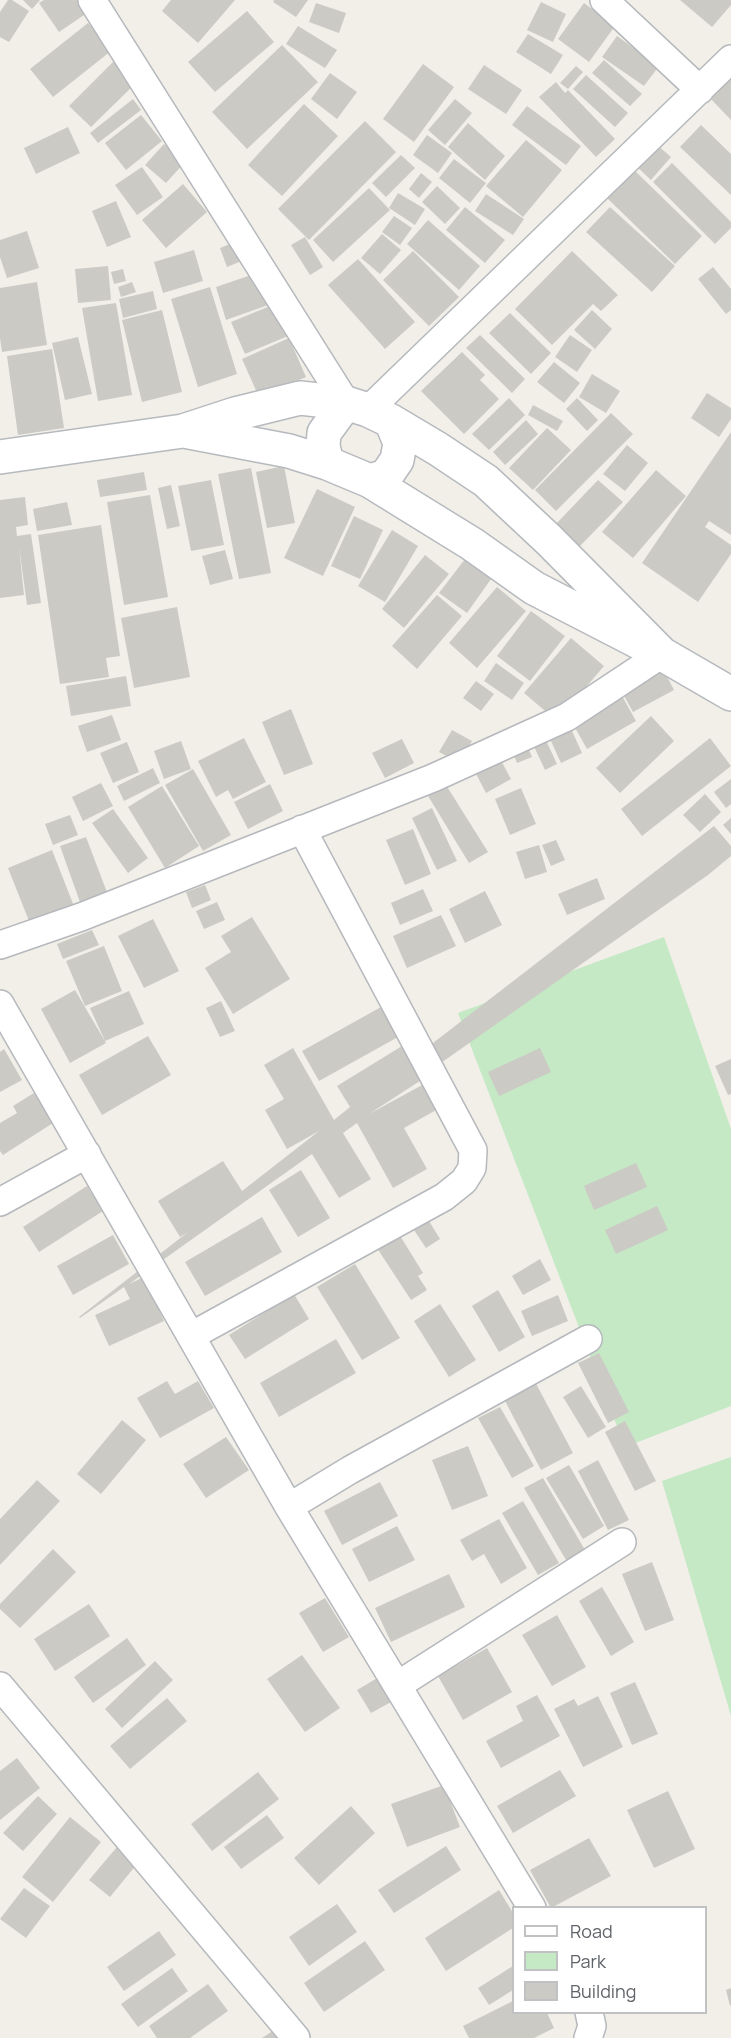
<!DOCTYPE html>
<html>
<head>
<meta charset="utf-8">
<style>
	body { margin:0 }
	#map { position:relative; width:731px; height:2038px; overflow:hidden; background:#f1efe8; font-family:Manrope,sans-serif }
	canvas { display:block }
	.legend { position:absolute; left:512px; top:1906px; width:195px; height:108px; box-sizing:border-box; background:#fff; border:2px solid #bfc1c3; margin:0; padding:8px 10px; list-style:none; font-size:18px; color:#5f6368 }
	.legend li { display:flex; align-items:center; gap:12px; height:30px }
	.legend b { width:30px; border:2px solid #bfc1c3 }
</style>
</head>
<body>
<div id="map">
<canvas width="731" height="2038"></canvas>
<ul class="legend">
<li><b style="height:8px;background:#fff"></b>Road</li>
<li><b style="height:16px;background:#c5e8c5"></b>Park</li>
<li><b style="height:16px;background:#cccac5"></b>Building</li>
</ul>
</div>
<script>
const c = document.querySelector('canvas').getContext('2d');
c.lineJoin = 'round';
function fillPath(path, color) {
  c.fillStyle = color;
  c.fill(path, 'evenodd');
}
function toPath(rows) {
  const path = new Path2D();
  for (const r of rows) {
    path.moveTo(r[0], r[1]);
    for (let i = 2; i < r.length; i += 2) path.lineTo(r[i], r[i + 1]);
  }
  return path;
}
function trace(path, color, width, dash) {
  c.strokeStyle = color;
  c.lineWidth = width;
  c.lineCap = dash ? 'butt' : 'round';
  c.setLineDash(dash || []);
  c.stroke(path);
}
fillPath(toPath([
	[664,937,731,1129,731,1406,625,1447,458,1013],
	[731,1457,731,1716,662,1481]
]), '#c5e8c5');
fillPath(toPath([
	[8,0,12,0,29,11,9,42,0,37,0,12],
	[23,0,40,0,32,9],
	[44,0,78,0,87,13,59,32,39,3],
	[171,0,235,0,198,43,162,11],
	[274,0,308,0,296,17,273,2],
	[680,0,731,0,731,5,712,27],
	[541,2,566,14,553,42,527,30],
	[316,3,346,13,339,33,309,22],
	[584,3,615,26,589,62,558,39],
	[247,11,274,42,215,92,188,62],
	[88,23,111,51,53,97,30,69],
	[298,26,337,50,325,68,286,44],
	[528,34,563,55,551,74,516,52],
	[617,36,659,66,644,86,602,57],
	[282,45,318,82,247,149,212,112],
	[115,60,137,82,91,127,69,106],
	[604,60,642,94,630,106,592,73],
	[423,64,454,87,414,142,383,119],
	[484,65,522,90,506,114,468,89],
	[576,66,583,72,568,89,560,83],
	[330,73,357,92,337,119,311,99],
	[586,75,628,113,615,127,573,89],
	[731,79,731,120,710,98],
	[556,82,565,93,568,90,615,139,596,157,539,97],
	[133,99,141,110,98,143,90,133],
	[455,99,472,113,445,145,428,130],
	[304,104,338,136,282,196,248,165],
	[527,106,581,146,566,165,512,125],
	[141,115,162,141,126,170,105,143],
	[365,121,396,152,309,240,278,209],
	[468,123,505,156,485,180,448,147],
	[701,125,731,154,731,195,680,147],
	[68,127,80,153,36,174,24,148],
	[427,135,452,153,438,173,413,155],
	[526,140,562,170,523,217,486,186],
	[164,144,185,162,166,183,145,165],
	[656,144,671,157,651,180,636,166],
	[401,155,415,168,386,197,372,183],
	[454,159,486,183,470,203,439,178],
	[672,163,731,222,731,228,715,244,653,182],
	[142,167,163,197,137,215,115,185],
	[634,170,702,236,675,264,607,198],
	[421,173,432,182,419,198,409,189],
	[183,184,207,212,166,248,142,220],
	[437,186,460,208,445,224,422,202],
	[369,188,390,210,333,262,313,240],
	[398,193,425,209,415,225,389,208],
	[486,194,524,219,513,235,475,211],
	[116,201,131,237,107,247,92,211],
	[465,207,505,240,485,263,446,230],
	[610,207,675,266,652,292,586,232],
	[394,216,412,228,400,245,382,232],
	[428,220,480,266,459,290,407,244],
	[27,231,39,268,7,278,0,257,0,240],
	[382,234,401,250,380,274,361,258],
	[305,237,323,267,310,275,291,245],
	[242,239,249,258,227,267,220,248],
	[194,250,203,281,163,293,154,262],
	[413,251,459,297,429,326,383,280],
	[572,251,618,295,601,311,593,304,552,345,515,309],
	[358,259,415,322,385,349,328,285],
	[108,266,111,300,78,303,75,269],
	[713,267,731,289,731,310,726,314,698,279],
	[123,269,126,281,114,284,111,272],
	[257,273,268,305,226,320,216,287],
	[37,282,47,345,2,352,0,338,0,288],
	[132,282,136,292,121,297,118,287],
	[210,287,237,374,198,387,171,299],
	[153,291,157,309,123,318,119,299],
	[116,303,132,395,98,401,82,308],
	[275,304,288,336,245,354,231,322],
	[162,310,182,392,142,402,122,320],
	[592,310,612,329,595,349,574,330],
	[510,313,551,353,531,374,489,333],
	[480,335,525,379,512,393,466,348],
	[570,335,592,350,577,372,555,357],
	[78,337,92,394,65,400,52,343],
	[289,338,306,377,259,397,242,359],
	[52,349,64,428,18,435,7,356],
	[462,352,485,375,480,380,499,399,464,434,421,391],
	[554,362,580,383,564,403,537,382],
	[592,374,620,391,606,413,579,397],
	[707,393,731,408,731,419,719,437,691,418],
	[509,398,525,415,489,450,472,434],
	[577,398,598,420,587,431,566,409],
	[533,405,563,421,557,431,528,415],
	[611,413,633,434,556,511,535,490],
	[526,420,538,434,505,465,493,452],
	[547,428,571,450,533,490,509,468],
	[731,432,731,535,709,521,705,527,731,545,731,554,698,602,642,563],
	[627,445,648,463,625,491,603,474],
	[284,466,295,523,267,528,256,472],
	[251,468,271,573,239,579,218,474],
	[656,470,686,496,633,558,602,532],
	[144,472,147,490,100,497,97,480],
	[211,480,224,545,191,551,178,486],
	[598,480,623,502,579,547,555,525],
	[171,485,180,526,167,529,158,488],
	[317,489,355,507,323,576,284,558],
	[150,495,168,597,124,605,107,502],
	[25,497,28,525,16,527,17,536,31,534,41,603,27,605,19,546,24,595,0,598,0,500],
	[67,502,72,525,37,531,33,509],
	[354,516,383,530,360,579,331,566],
	[101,525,120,656,106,658,109,677,60,684,38,535],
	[392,530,418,546,385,602,358,586],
	[225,550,233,579,210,585,202,556],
	[425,555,449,574,404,628,382,609],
	[465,559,491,579,467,613,439,593],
	[497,587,526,611,477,668,449,643],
	[437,595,462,616,417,669,392,646],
	[177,607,190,677,134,688,121,618],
	[531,611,565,636,530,681,497,656],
	[571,638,604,666,557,721,524,693],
	[496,663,524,683,512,700,484,681],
	[664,671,674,690,633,712,623,694],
	[126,676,131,706,71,716,66,686],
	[476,681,494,694,481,711,463,698],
	[622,696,636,721,587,749,573,724],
	[291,709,313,764,284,775,262,722],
	[112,715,121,740,87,752,78,726],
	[651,716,674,741,620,793,596,768],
	[567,720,582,753,561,763,546,730],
	[452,730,472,741,460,763,439,752],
	[543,734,557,764,545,770,531,740],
	[244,738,266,782,233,799,228,790,216,797,198,761],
	[710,738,731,766,642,836,621,809],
	[402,739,414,763,385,778,372,753],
	[181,741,191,769,164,779,154,751],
	[127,742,139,772,113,783,100,753],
	[527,745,532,757,517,763,512,751],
	[498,755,511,779,486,793,473,768],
	[153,768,160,783,124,801,117,786],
	[193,769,231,835,203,851,165,785],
	[731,779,731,804,726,808,714,792],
	[101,783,113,806,83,821,72,797],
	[270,784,283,811,248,829,234,802],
	[446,785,488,852,469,863,428,796],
	[162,786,199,846,165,868,128,807],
	[521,788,536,824,510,835,495,799],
	[705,794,721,812,700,832,683,815],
	[432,808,457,861,437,870,412,818],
	[113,809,148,858,128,873,92,823],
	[70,815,78,835,53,845,45,824],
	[731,818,731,834,723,825],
	[714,826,731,846,731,856,708,875,421,1077,423,1079,369,1114,424,1084,438,1109,404,1128,427,1169,393,1188,357,1123,343,1133,371,1179,339,1198,312,1154,129,1284,144,1277,164,1321,109,1346,95,1315,130,1299,124,1287,80,1318,79,1317,188,1232,180,1237,158,1201,223,1161,242,1191,319,1131,287,1149,265,1110,284,1099,264,1065,293,1048,334,1120,350,1107,337,1086,402,1046,411,1060],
	[413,829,431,874,405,885,386,840],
	[86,837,108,895,81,905,60,846],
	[556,840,565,860,551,866,542,845],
	[539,845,547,872,525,879,516,852],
	[52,850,75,909,31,926,8,868],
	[597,878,605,899,567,915,558,894],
	[205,885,211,900,192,908,186,892],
	[423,889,433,911,400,925,391,903],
	[485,891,502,925,465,943,449,909],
	[217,902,225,920,204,929,196,911],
	[441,915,456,946,407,968,393,936],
	[252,917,290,979,233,1014,205,968,231,952,221,936],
	[153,919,179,971,144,988,118,936],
	[92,930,99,945,63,959,57,944],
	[104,946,122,991,85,1006,66,961],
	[75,990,106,1043,70,1063,41,1009],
	[129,991,144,1024,105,1041,90,1008],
	[221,1001,235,1031,220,1037,206,1008],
	[381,1007,398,1037,319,1081,302,1051],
	[148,1036,171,1075,102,1115,79,1075],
	[540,1048,551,1072,499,1096,488,1072],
	[4,1049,22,1080,0,1092,0,1052],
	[731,1059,731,1094,728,1095,715,1066],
	[34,1093,53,1123,3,1155,0,1151,0,1123,17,1113,13,1106],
	[636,1163,647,1187,594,1210,584,1186],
	[301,1170,330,1218,298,1237,269,1190],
	[87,1186,103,1211,39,1252,23,1227],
	[657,1206,668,1230,616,1254,605,1230],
	[262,1217,282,1252,205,1296,185,1262],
	[429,1221,440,1239,426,1248,414,1230],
	[399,1234,423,1273,418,1276,427,1290,411,1300,377,1248],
	[113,1235,129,1264,73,1295,57,1266],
	[540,1259,551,1280,523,1295,512,1276],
	[355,1264,400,1338,362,1360,317,1287],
	[498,1290,525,1337,499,1352,472,1306],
	[294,1294,309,1319,245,1359,229,1335],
	[558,1295,568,1321,532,1336,521,1311],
	[440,1304,476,1360,449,1377,414,1321],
	[336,1339,356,1373,279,1417,260,1383],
	[599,1353,629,1412,608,1423,578,1363],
	[534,1380,573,1453,541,1470,503,1397],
	[167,1381,175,1394,198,1381,214,1408,160,1438,137,1398],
	[581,1386,606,1427,588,1438,563,1397],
	[500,1407,534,1466,512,1478,478,1418],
	[122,1420,146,1440,101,1494,77,1474],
	[625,1421,656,1481,635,1491,605,1432],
	[226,1437,249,1470,206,1498,183,1464],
	[468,1446,488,1496,452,1510,432,1460],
	[598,1460,629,1520,608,1530,578,1471],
	[569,1465,604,1526,583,1539,546,1478],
	[543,1478,585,1550,566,1560,524,1488],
	[37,1480,60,1501,0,1565,0,1519],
	[380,1482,398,1516,342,1545,324,1511],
	[523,1501,559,1563,538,1575,502,1513],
	[499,1519,527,1568,501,1584,484,1554,472,1561,460,1540],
	[397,1526,415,1560,369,1582,352,1549],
	[53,1549,76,1572,20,1628,0,1609,0,1604],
	[652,1562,674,1620,645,1631,622,1574],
	[449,1574,465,1607,391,1642,375,1608],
	[602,1587,634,1642,611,1656,579,1601],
	[325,1598,349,1637,323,1652,299,1613],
	[89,1604,110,1636,55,1671,34,1639],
	[557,1615,586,1667,552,1686,522,1635],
	[127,1638,146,1665,93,1703,74,1677],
	[487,1648,512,1692,463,1720,438,1676],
	[302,1655,340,1708,305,1732,267,1679],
	[155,1661,173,1680,122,1728,105,1709],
	[379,1677,393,1701,371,1713,357,1690],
	[635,1682,658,1734,632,1745,610,1693],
	[537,1695,560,1736,501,1768,486,1741,523,1721,516,1706],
	[598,1696,623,1747,583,1767,554,1709,574,1699,578,1706],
	[167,1698,187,1721,130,1769,110,1746],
	[17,1758,40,1788,0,1820,0,1771],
	[560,1770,576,1796,513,1833,497,1806],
	[258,1772,279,1799,212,1851,191,1824],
	[444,1785,460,1827,407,1847,391,1804],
	[668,1791,695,1849,654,1868,627,1810],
	[38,1796,57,1814,23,1851,3,1833],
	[351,1806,375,1833,319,1885,294,1858],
	[267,1815,284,1838,241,1869,224,1847],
	[70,1817,101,1842,53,1902,22,1877],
	[589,1838,611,1876,551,1908,530,1870],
	[446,1846,461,1870,394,1913,378,1890],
	[117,1847,137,1864,110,1897,89,1880],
	[24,1888,50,1906,26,1938,0,1919],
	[499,1890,513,1913,513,1928,446,1971,425,1938],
	[337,1904,357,1932,309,1966,289,1937],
	[159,1931,176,1955,124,1991,107,1967],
	[365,1941,385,1970,324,2012,304,1983],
	[513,1966,513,1990,489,2005,478,1988],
	[172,1968,188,1991,138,2027,121,2004],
	[208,1984,228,2011,190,2038,157,2038,149,2026],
	[731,1988,731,2005,730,2006,726,1990],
	[513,2001,513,2013,547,2013,554,2028,534,2038,469,2038,463,2026],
	[282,2025,291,2038,262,2038]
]), '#cccac5');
const minor = toPath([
	[92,0,346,403],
	[604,0,700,90],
	[368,410,731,59],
	[0,945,81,917,433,778,567,717,662,654],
	[0,1004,289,1507,532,1908],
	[0,1202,87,1154],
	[191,1336,444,1197,464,1181,472,1168,473,1150,302,829],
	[289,1507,350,1470,588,1339],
	[398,1685,622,1542],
	[0,1686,296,2038],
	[588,2038,592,2026,589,2012]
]);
const secondary = toPath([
	[184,431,289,451,327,463,370,481,472,544,534,588,662,654,731,694],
	[0,457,183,431,235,414,300,398,346,403,368,410,391,421,438,449,486,481,549,540,662,654],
	[327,463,323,446,324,433,346,403],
	[370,481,386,476,397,460,400,443,391,421]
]);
trace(minor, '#b5b8bc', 30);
trace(secondary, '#b6babf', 36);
trace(minor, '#fff', 27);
trace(secondary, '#fff', 33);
</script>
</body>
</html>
